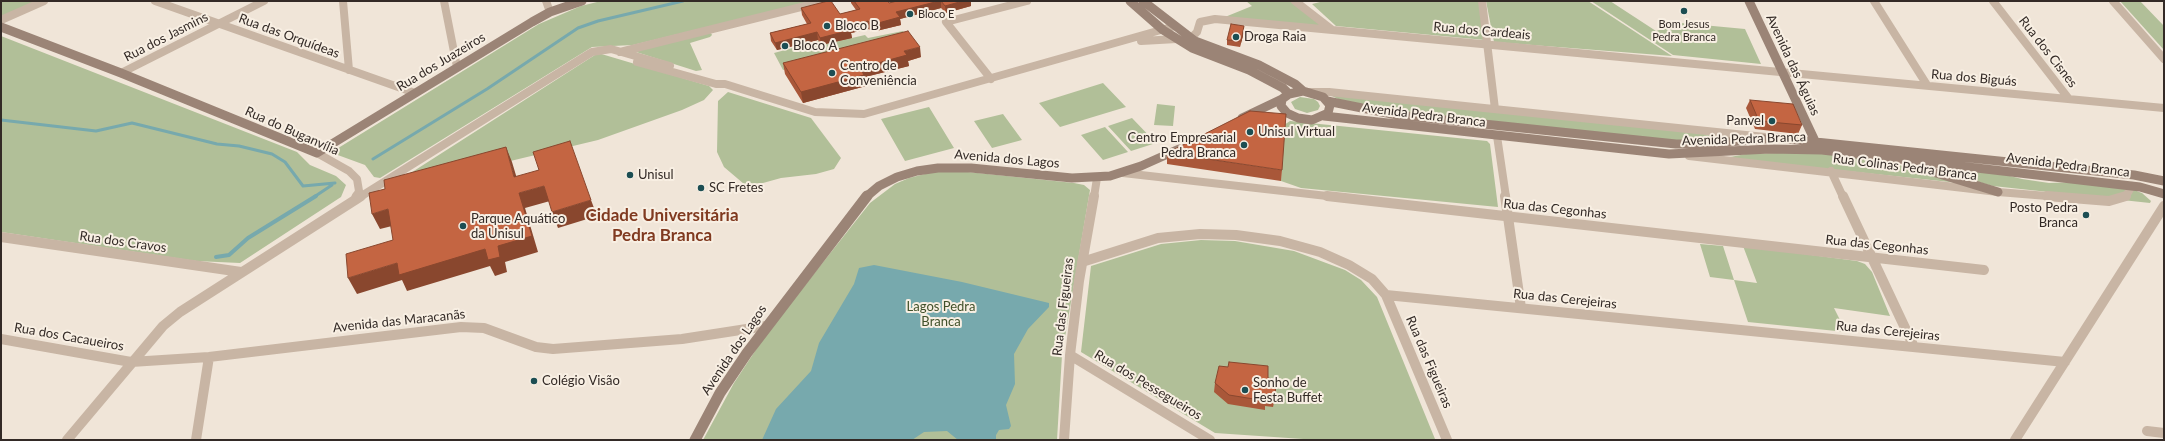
<!DOCTYPE html>
<html>
<head>
<meta charset="utf-8">
<style>
	body { margin:0 }
	#map { position:relative; width:2165px; height:441px; overflow:hidden; background:#f0e5d8; font-family:Lato,sans-serif }
	canvas { display:block }
	.frame { position:absolute; inset:0; border:2px solid #332a26; pointer-events:none }
</style>
</head>
<body>
<div id="map">
<canvas width="2165" height="441"></canvas>
<div class="frame"></div>
</div>
<script>
const c = document.querySelector('canvas').getContext('2d');
c.lineJoin = 'round';
function fillPath(path, color) {
  c.fillStyle = color;
  c.fill(path, 'evenodd');
}
function toPath(rows) {
  const path = new Path2D();
  for (const r of rows) {
    path.moveTo(r[0], r[1]);
    for (let i = 2; i < r.length; i += 2) path.lineTo(r[i], r[i + 1]);
  }
  return path;
}
function trace(path, color, width, dash) {
  c.strokeStyle = color;
  c.lineWidth = width;
  c.lineCap = dash ? 'butt' : 'round';
  c.setLineDash(dash || []);
  c.stroke(path);
}
function label(font, color, halo, rows, align = 'center') {
  c.font = font + ' Lato,sans-serif';
  c.lineWidth = 4;
  c.setLineDash([]);
  c.textBaseline = 'middle';
  c.strokeStyle = halo;
  c.fillStyle = color;
  for (const [text, x, y, turn = 0] of rows) {
    c.save();
    c.translate(x, y);
    c.rotate((+turn || 0) * Math.PI / 180);
    c.textAlign = isNaN(turn) ? turn : align;
    if (halo) c.strokeText(text, 0, 0);
    c.fillText(text, 0, 0);
    c.restore();
  }
}
fillPath(toPath([
	[2,1,40,1,1,18],
	[601,1,815,1,633,45,592,47,380,178,374,177,365,165,335,154,335,150,539,24,581,6],
	[1246,1,1291,1,1323,27,1225,17,1252,6],
	[1324,1,1481,1,1485,40,1336,26,1312,4],
	[1486,1,1588,1,1672,56,1494,42],
	[1591,1,1610,1,1656,31,1681,23,1745,29,1761,64,1673,55],
	[2120,1,2140,1,2164,26,2164,50],
	[903,31,909,39,783,70,774,53,819,41,821,45,865,35,868,38],
	[711,33,712,35,710,37,690,43,702,70,696,71,633,51],
	[1,36,297,152,310,165,336,176,346,185,341,197,240,263,196,261,1,232],
	[598,53,709,86,713,90,704,100,682,110,598,140,381,192],
	[1103,83,1126,107,1060,127,1039,103],
	[728,92,811,118,841,158,834,169,816,174,781,178,763,183,744,184,724,167,717,152,718,101],
	[1330,95,1738,137,1674,141,1376,109,1346,103],
	[1300,97,1314,99,1318,102,1320,106,1318,110,1307,113,1295,109,1291,102],
	[1157,104,1175,106,1173,126,1154,125],
	[929,107,954,148,905,161,881,119],
	[1003,114,1022,140,992,148,974,121],
	[1132,118,1156,143,1131,151,1108,126],
	[1290,121,1487,141,1490,144,1498,207,1301,188,1281,181,1284,125],
	[1105,127,1128,152,1103,160,1081,135],
	[1811,152,1889,162,1959,183,1725,158,1746,154],
	[1938,168,2002,174,2022,179,2049,183,2078,182,2131,189,2142,193,2151,201,2150,203,1993,186,1954,175],
	[937,171,968,172,1074,183,1084,185,1090,190,1062,355,1057,440,703,440,734,383,767,333,870,203,895,184,909,178],
	[1201,240,1235,241,1294,251,1345,270,1361,280,1377,297,1435,439,1318,440,1215,433,1081,352,1091,266,1161,244],
	[1700,244,1723,246,1734,280,1757,283,1743,246,1857,261,1865,264,1872,272,1890,316,1834,308,1846,332,1748,322,1734,280,1710,277]
]), '#b1bf98');
fillPath(toPath([
	[874,265,962,282,1049,303,1049,307,1028,329,1014,354,1015,384,1006,405,1011,426,1009,429,999,430,996,435,996,440,958,440,947,431,924,432,912,440,762,440,776,409,811,371,819,343,854,284,859,268]
]), '#77a9ad');
trace(toPath([
	[1,120,96,131,132,123,217,144,239,146,272,154,285,162,303,186,335,183],
	[373,159,487,89,578,28,598,21,683,1],
	[314,197,332,185]
]), '#77a9ad', 3);
trace(toPath([
	[216,257,229,255,248,238,316,196]
]), '#77a9ad', 4);
trace(toPath([
	[155,1,415,93],
	[343,1,349,70],
	[444,1,457,67],
	[546,1,550,12],
	[1295,1,1331,29],
	[1482,1,1495,109],
	[1874,1,1927,85],
	[1993,1,2069,99],
	[2113,1,2164,59],
	[1,20,44,1],
	[1191,38,1197,32,1200,22,1215,19,2164,108],
	[1141,41,1177,39],
	[620,52,825,1],
	[638,58,637,62,716,84,725,84,815,112,864,114,1175,26],
	[121,73,264,1],
	[991,79,946,22,1027,1],
	[1310,92,1329,92,1765,137],
	[1497,136,1506,197],
	[317,153,349,171,357,179,359,191,356,197],
	[1689,156,1998,192,2060,197],
	[1831,171,1843,197],
	[1123,173,1336,197],
	[360,197,592,52,611,49,670,66],
	[1094,197,1097,178],
	[2123,197,2126,196,2132,186]
]), '#c8b5a4', 8);
trace(toPath([
	[1327,196,1984,270],
	[1505,196,1521,308],
	[1843,196,1914,347],
	[2047,196,2109,201,2126,196],
	[355,200,361,196],
	[1,237,241,272],
	[1082,262,1158,238,1200,234,1236,235,1280,241,1320,252,1349,265,1372,279,1386,295,2065,362],
	[1386,295,1447,440],
	[1,339,131,362,209,357,461,327,484,328,536,347,553,349,682,339,766,326],
	[1070,355,1210,440],
	[2147,431,2164,433],
	[67,440,163,326,180,312,355,200,357,196],
	[196,440,209,357],
	[1064,440,1070,355,1079,281,1094,196],
	[2015,440,2164,206]
]), '#c8b5a4', 10);
trace(toPath([
	[1130,1,1163,30,1192,48,1249,70,1283,88,1289,94],
	[1143,1,1195,41,1259,65,1295,84,1303,91],
	[1749,1,1815,141],
	[1,27,121,73,317,153,532,22,550,12,582,1],
	[1303,91,1323,97,1330,105,1328,113,1312,120,1298,118,1287,113,1281,106,1282,99,1289,94,1303,91],
	[1327,101,1397,115,1676,144,1703,144,1777,138,2134,175,2164,181],
	[1324,116,1669,154,1770,149,1822,150,2140,187,2164,194],
	[1242,118,1282,99],
	[1907,164,1998,192],
	[866,197,879,186,897,177,917,171,938,168,971,168,1072,178,1110,176,1141,166,1179,149]
]), '#9b8476', 9);
trace(toPath([
	[695,440,720,393,747,353,867,196]
]), '#9b8476', 11);
fillPath(toPath([
	[851,1,888,1,889,3,897,1,973,1,971,2,971,6,946,13,941,8,900,19,901,25,872,32,869,29,851,33,852,38,821,45,818,40,777,50,771,41,770,33,807,24,802,15,801,8,840,14,856,10,851,3],
	[1244,26,1244,32,1240,47,1227,45,1227,40],
	[921,57,908,61,909,66,865,77,866,86,803,103,785,74,783,63],
	[1750,100,1802,125,1798,134,1755,129,1746,108],
	[1167,153,1282,170,1281,181,1167,164],
	[1228,367,1268,378,1275,398,1273,407,1265,406,1265,410,1228,404,1214,392,1215,383]
]), '#a95739');
fillPath(toPath([
	[939,1,941,1,941,8,900,19,901,25,872,32,871,25,896,12],
	[963,1,973,1,971,2,971,6,946,13,945,6],
	[868,21,869,29,851,33,852,38,821,45,820,38,848,26],
	[1244,26,1244,32,1240,47,1241,41],
	[817,32,818,40,777,50,775,43],
	[920,47,921,57,908,61,909,66,865,77,866,86,803,103,801,92,860,68,904,51],
	[506,147,512,162,521,192,514,177],
	[544,186,550,201,525,208,538,252,505,262,507,272,495,276,490,266,407,291,402,280,357,294,348,278,397,263,485,249,498,246,519,193],
	[591,200,597,216,558,228,552,212],
	[388,209,396,225,380,229,372,214]
]), '#89472e');
const building = toPath([
	[828,1,831,1,840,14,860,9,854,1,888,1,889,3,897,1,939,1,896,12,900,17,871,25,868,21,848,26,851,30,820,38,817,32,775,43,770,33,811,23,801,8,828,1],
	[941,1,963,1,945,6,941,1],
	[1231,24,1244,26,1241,41,1227,40,1231,24],
	[908,31,920,47,904,51,907,55,860,68,864,75,801,92,783,63,908,31],
	[1750,100,1793,104,1802,125,1759,121,1750,100],
	[1250,111,1286,114,1282,170,1167,153,1250,111],
	[570,141,591,200,552,212,544,186,519,193,532,236,498,246,500,257,488,260,485,249,399,275,397,263,348,278,346,254,393,240,388,209,372,214,369,193,385,189,384,180,506,147,514,177,539,170,533,152,570,141],
	[1229,362,1268,366,1268,378,1276,380,1275,398,1266,397,1266,401,1229,395,1215,383,1219,366,1228,367,1229,362]
]);
fillPath(building, '#c46542');
trace(building, '#89472e', 1);
for (const [x, y, r, color] of [
	[1684,11,4,"#1c4e53"],
	[910,14,4,"#1c4e53"],
	[827,26,4,"#1c4e53"],
	[1236,37,4,"#1c4e53"],
	[785,46,4,"#1c4e53"],
	[832,73,4,"#1c4e53"],
	[1772,121,4,"#1c4e53"],
	[1250,132,4,"#1c4e53"],
	[1244,145,4,"#1c4e53"],
	[630,175,4,"#1c4e53"],
	[701,188,4,"#1c4e53"],
	[2086,215,4,"#1c4e53"],
	[463,226,4,"#1c4e53"],
	[534,381,4,"#1c4e53"],
	[1245,390,4,"#1c4e53"]
]) {
  const dot = new Path2D();
  dot.arc(x, y, r, 0, 2 * Math.PI);
  c.fillStyle = color;
  c.fill(dot);
  trace(dot, '#f8efe3', 1.5);
}
label('11px', '#332a26', '#f8efe3', [
	["Bloco E",918,14],
	["Bom Jesus",1684,24,"center"],
	["Pedra Branca",1684,37,"center"]
], 'left');
label('13px', '#332a26', '#f8efe3', [
	["Bloco B",835,26],
	["Droga Raia",1244,37],
	["Bloco A",793,46],
	["Centro de",840,66],
	["Conveniência",840,81],
	["Panvel",1764,121,"right"],
	["Unisul Virtual",1258,132],
	["Centro Empresarial",1236,138,"right"],
	["Pedra Branca",1236,153,"right"],
	["Unisul",638,175],
	["SC Fretes",709,188],
	["Posto Pedra",2078,208,"right"],
	["Branca",2078,223,"right"],
	["Parque Aquático",471,219],
	["da Unisul",471,234],
	["Colégio Visão",542,381],
	["Sonho de",1253,383],
	["Festa Buffet",1253,398]
], 'left');
label('13px', '#332a26', '#f8efe3', [
	["Rua dos Cardeais",1482,31,5],
	["Rua das Orquídeas",289,36,20],
	["Rua dos Jasmins",166,37,-27],
	["Rua dos Cisnes",2048,52,52],
	["Rua dos Juazeiros",441,62,-31],
	["Avenida das Águias",1793,65,65],
	["Rua dos Biguás",1974,78,5],
	["Avenida Pedra Branca",1424,115,7],
	["Rua do Buganvília",292,131,24],
	["Avenida Pedra Branca",1744,139,-2],
	["Avenida dos Lagos",1007,159,5],
	["Avenida Pedra Branca",2068,165,7],
	["Rua Colinas Pedra Branca",1905,167,7],
	["Rua das Cegonhas",1555,209,6],
	["Rua dos Cravos",123,242,8],
	["Rua das Cegonhas",1877,245,6],
	["Rua das Cerejeiras",1565,299,6],
	["Rua das Figueiras",1063,307,-83],
	["Avenida das Maracanãs",399,321,-6],
	["Rua das Cerejeiras",1888,331,6],
	["Rua dos Cacaueiros",69,337,10],
	["Avenida dos Lagos",734,350,-56],
	["Rua das Figueiras",1429,362,67],
	["Rua dos Pessegueiros",1148,385,31]
]);
label('13px', '#41512a', '#f8efe3', [
	["Lagos Pedra",941,307],
	["Branca",941,322]
]);
label('bold 17px', '#803a20', '#f8efe3', [
	["Cidade Universitária",662,216],
	["Pedra Branca",662,236]
]);
</script>
</body>
</html>
